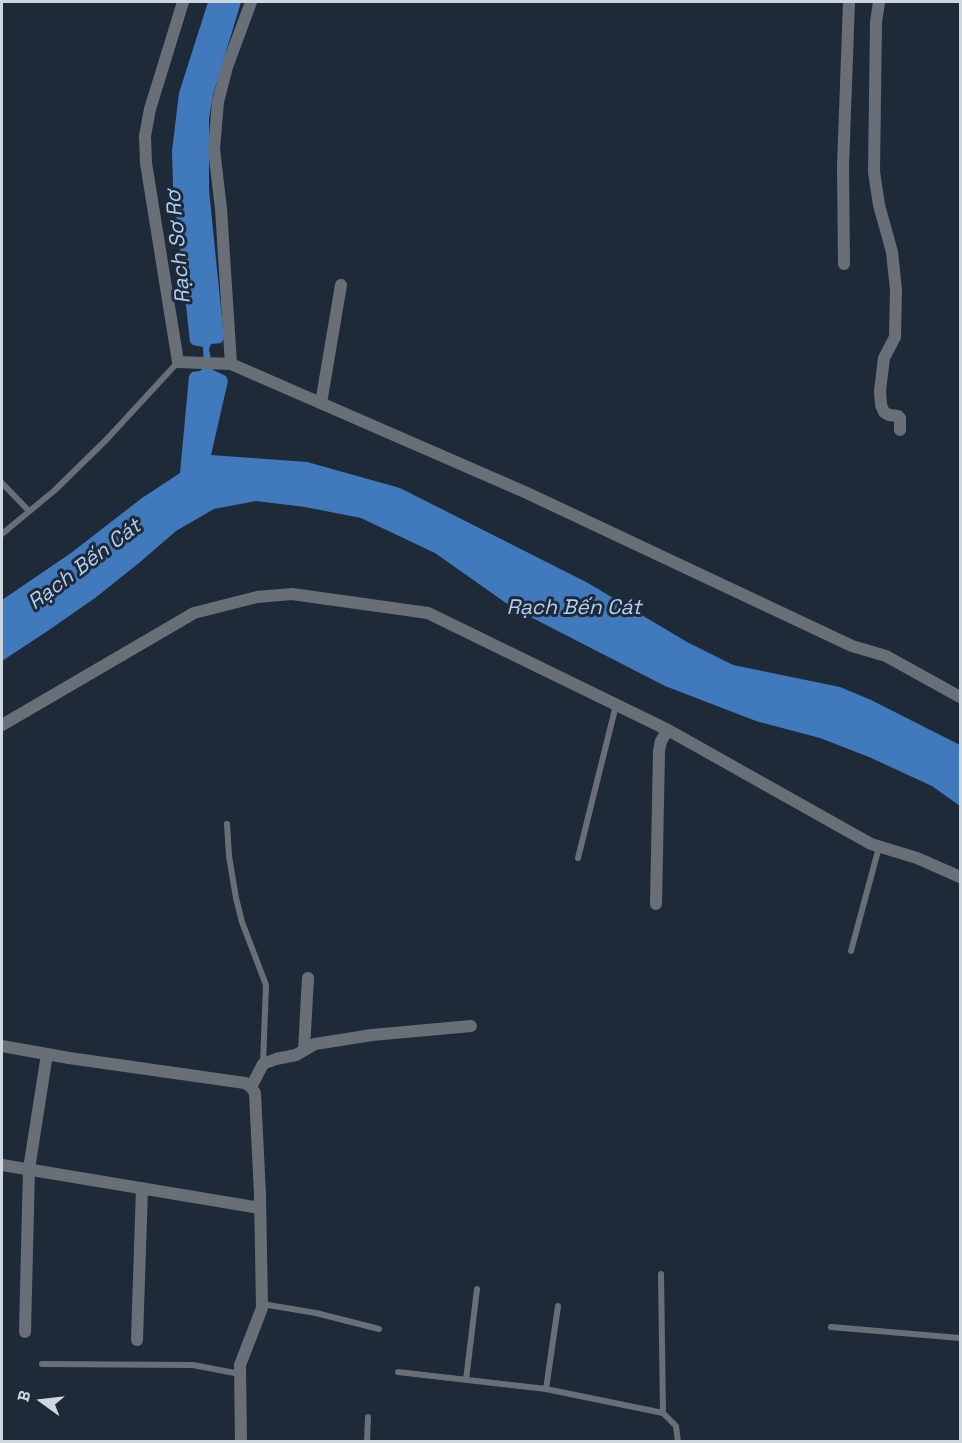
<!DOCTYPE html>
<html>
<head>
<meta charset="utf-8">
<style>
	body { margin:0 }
	#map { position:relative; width:962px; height:1443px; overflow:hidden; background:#1f2a39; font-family:"Space Grotesk",sans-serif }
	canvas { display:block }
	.frame { position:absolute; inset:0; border:3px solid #ced6e0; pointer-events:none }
	.north { position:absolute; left:12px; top:1371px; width:60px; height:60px; -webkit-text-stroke:4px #1f2a39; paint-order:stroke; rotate:285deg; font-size:16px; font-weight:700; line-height:24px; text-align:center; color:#ced6e0 }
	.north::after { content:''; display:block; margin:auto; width:21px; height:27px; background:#ced6e0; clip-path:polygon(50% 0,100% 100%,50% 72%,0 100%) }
</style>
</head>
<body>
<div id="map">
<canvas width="962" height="1443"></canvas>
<div class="frame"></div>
<div class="north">B</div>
</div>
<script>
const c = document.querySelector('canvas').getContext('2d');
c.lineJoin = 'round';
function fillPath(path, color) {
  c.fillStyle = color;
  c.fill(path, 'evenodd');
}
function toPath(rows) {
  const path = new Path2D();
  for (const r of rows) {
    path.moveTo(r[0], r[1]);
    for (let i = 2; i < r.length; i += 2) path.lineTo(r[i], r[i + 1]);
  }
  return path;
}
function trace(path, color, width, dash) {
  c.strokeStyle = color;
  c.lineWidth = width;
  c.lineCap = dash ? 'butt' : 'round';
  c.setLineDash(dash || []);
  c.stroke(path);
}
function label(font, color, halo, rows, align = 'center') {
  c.font = font + ' "Space Grotesk",sans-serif';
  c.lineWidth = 6;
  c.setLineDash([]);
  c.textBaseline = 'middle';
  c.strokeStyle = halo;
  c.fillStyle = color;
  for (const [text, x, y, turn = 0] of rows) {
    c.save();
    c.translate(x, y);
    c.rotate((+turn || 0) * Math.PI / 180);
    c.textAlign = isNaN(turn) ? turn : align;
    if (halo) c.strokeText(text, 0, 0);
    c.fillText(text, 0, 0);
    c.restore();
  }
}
fillPath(toPath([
	[208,2,241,2,213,95,209,119,209,190,224,339,221,343,211,344,209,349,213,370,226,376,228,381,211,455,307,462,400,488,588,583,687,642,733,665,840,687,871,700,960,745,960,806,932,786,869,757,820,738,756,721,665,686,513,608,435,553,361,518,305,507,256,501,214,509,176,531,139,563,95,598,49,630,2,661,2,600,71,553,142,498,180,473,189,376,192,372,200,371,204,367,203,347,193,345,190,342,173,185,172,151,179,93]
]), '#4179bd');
trace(toPath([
	[2,483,29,511],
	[2,534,55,490,106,440,178,362],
	[227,824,229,856,236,898,242,922,266,985,263,1064],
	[578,858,616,705],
	[851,951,879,847],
	[661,1274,663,1413],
	[262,1304,316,1313,379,1329],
	[831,1327,960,1338],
	[42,1364,193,1365,240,1374],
	[398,1372,546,1389,663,1413,676,1426,678,1442],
	[466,1380,477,1289],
	[546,1389,558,1306],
	[367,1442,368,1417]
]), '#696f77', 6);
trace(toPath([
	[183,2,150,109,145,136,146,163,178,362,231,364,527,493,852,646,886,656,960,697],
	[879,2,876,22,874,172,879,205,892,252,896,290,895,337,884,358,880,391,881,405,884,412,889,415,898,416,900,418,900,430],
	[844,264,843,166,849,2],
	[231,364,221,209,214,149,218,102,227,67,251,2],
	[321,403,341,285],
	[2,725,194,613,257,597,292,594,428,613,668,730,871,844,917,858,960,877],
	[656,904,659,751,661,741,668,730],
	[2,1046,69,1058,245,1083,251,1087,255,1093,260,1195,262,1308,240,1365,241,1442],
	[304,1050,308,978],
	[251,1087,263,1064,276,1059,296,1055,315,1044,372,1035,471,1026],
	[2,1165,260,1208],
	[25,1332,29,1169,47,1054],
	[137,1340,142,1188]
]), '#696f77', 12);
label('italic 21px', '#b0cdf2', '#1f2a39', [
	["Rạch Sơ Rơ",179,247,-95],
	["Rạch Bến Cát",85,565,-37],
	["Rạch Bến Cát",574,608]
]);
</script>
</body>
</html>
